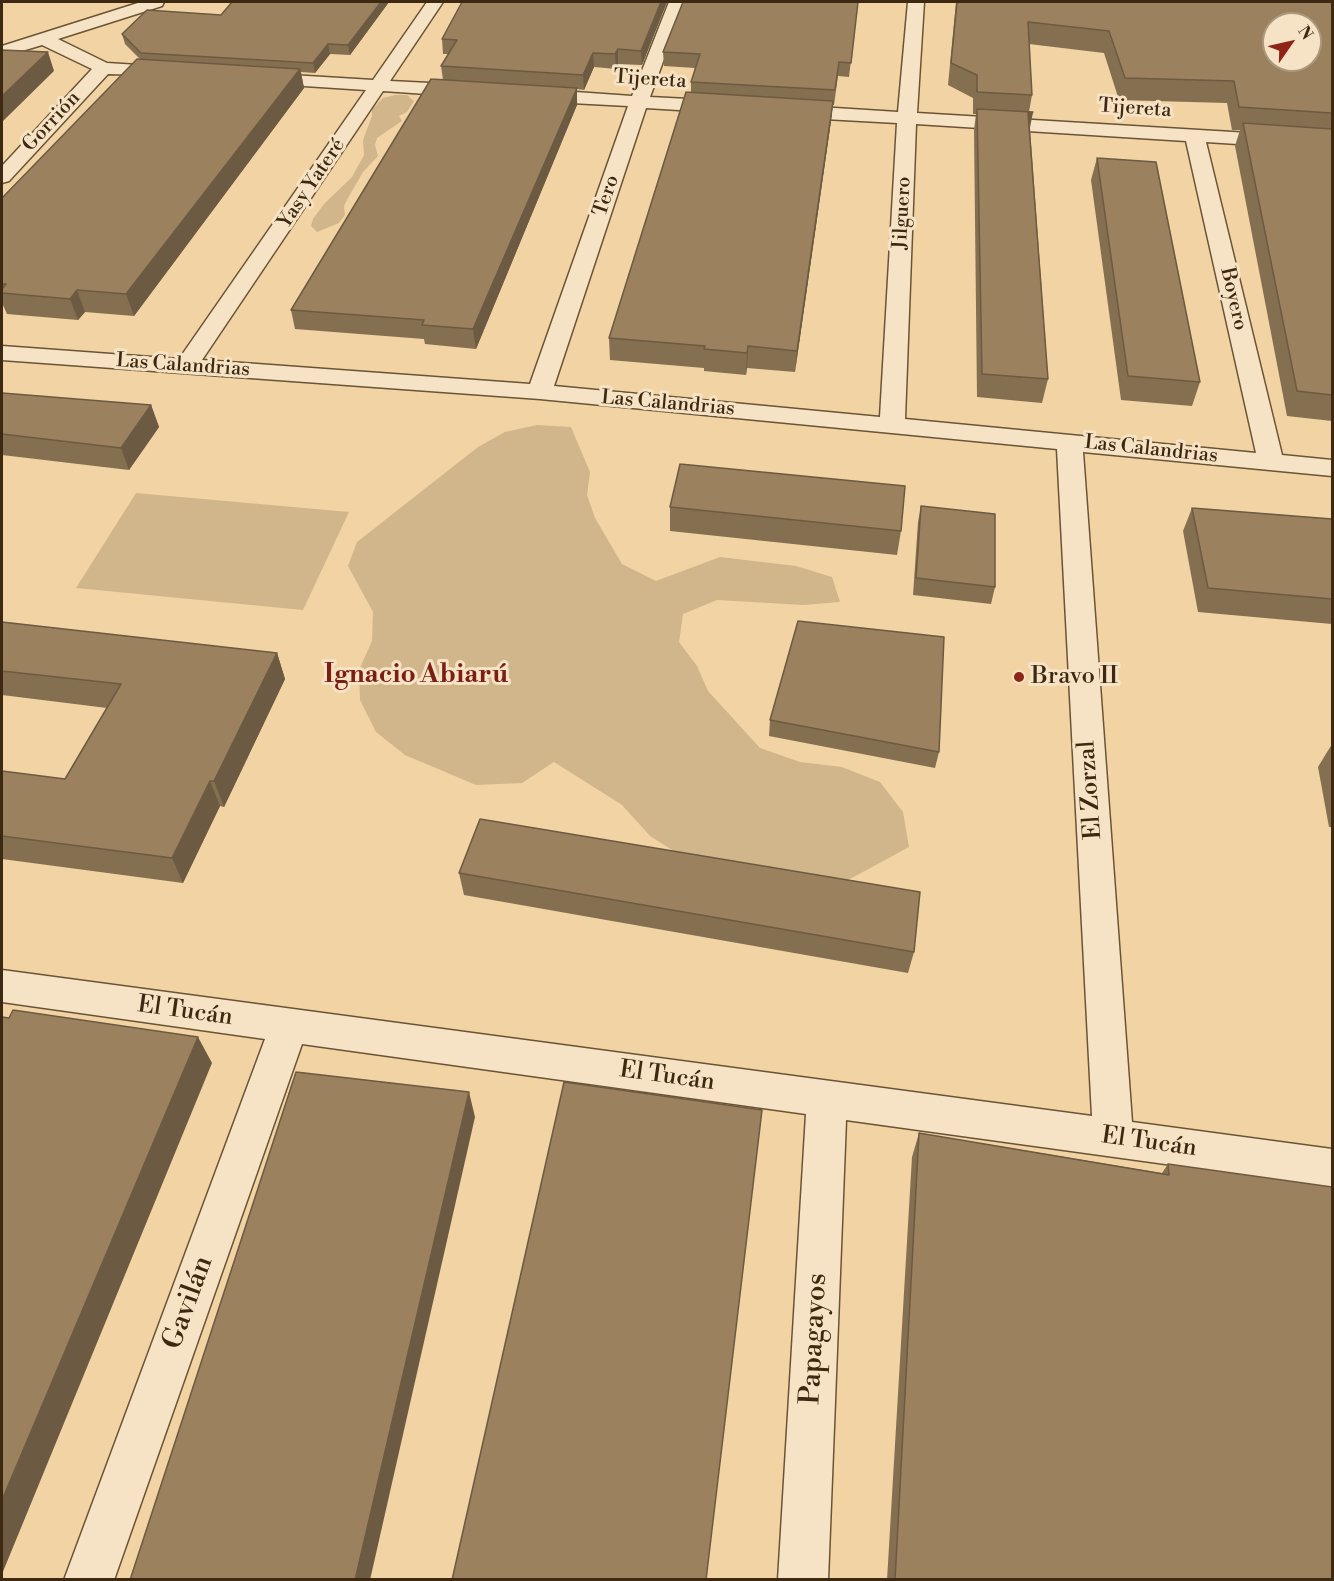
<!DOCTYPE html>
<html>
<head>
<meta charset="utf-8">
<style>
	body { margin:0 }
	#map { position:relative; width:1334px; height:1581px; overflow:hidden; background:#f1d3a4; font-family:"Libre Bodoni",serif }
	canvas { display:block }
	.frame { position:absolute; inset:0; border:3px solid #3d2912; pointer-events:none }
	.north { position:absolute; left:1262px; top:12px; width:60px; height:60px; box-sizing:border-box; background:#f6e2c4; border:2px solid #ac987d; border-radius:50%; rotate:56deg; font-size:16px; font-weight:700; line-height:24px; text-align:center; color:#3d2912 }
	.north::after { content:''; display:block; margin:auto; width:21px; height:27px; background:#8f2418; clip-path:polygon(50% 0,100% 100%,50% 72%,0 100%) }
</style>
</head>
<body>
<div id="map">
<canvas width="1334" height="1581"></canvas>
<div class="frame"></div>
<div class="north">N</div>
</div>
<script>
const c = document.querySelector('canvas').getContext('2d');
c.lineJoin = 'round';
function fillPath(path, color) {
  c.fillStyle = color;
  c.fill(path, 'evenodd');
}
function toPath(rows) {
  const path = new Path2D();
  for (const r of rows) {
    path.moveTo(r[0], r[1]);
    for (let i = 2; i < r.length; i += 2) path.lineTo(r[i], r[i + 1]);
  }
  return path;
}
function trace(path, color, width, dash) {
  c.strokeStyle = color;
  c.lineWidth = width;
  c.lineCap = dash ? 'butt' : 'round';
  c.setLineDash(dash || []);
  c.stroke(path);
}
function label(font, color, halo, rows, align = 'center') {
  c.font = font + ' "Libre Bodoni",serif';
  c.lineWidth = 6;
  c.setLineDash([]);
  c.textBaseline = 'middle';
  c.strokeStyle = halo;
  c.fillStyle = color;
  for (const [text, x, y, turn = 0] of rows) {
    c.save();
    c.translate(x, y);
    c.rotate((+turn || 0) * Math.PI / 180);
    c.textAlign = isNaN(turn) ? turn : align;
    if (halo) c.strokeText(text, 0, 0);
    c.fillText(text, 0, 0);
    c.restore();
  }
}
fillPath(toPath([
	[395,95,407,95,414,101,407,112,399,116,402,121,377,138,375,145,378,156,363,172,348,198,344,206,345,215,339,223,317,232,311,226,313,219,324,204,352,177,364,155,363,140,372,116,372,109,383,98],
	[537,425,571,427,590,472,587,495,595,518,622,564,656,581,720,557,796,566,832,577,840,602,803,605,717,600,683,614,679,642,697,666,708,691,760,748,800,762,842,767,880,782,903,812,909,847,837,886,691,862,650,836,622,805,554,762,522,783,476,785,405,755,376,732,360,700,359,670,372,641,373,612,348,566,357,542,478,447,505,432],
	[136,493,349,512,303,610,76,588]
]), '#d2b68b');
const street = toPath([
	[141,2,164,2,162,6,58,39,107,63,170,67,176,68,179,72,176,76,108,74,9,181,2,183,2,166,92,69,42,45,2,57,2,46,141,2],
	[427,2,443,2,390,81,470,85,477,87,479,91,477,95,470,97,383,91,202,360,530,384,628,106,533,101,526,99,524,95,526,91,533,89,632,96,669,2,685,2,650,97,727,101,734,103,736,107,734,111,727,113,646,108,554,386,880,417,897,123,788,117,781,115,779,111,781,107,788,105,898,112,908,2,924,2,917,113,1332,138,1332,150,1206,142,1282,455,1332,460,1332,476,1083,452,1132,1122,1332,1149,1332,1187,846,1120,828,1580,778,1580,806,1114,302,1044,114,1580,64,1580,265,1039,2,1002,2,970,1092,1116,1057,449,540,399,2,360,2,346,179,359,366,90,258,83,252,82,249,78,252,74,258,73,373,80,427,2],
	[916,124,1186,141,1256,453,905,419,916,124]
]);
trace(street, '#6a5436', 3);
fillPath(street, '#f6e2c4');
fillPath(toPath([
	[389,2,350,55,330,54,315,73,301,72,304,88,134,316,85,312,78,320,7,314,3,305,2,305,2,198,140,59,125,44,122,34,221,15],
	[667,2,642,65,618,64,616,69,594,67,584,90,577,89,577,105,476,349,425,344,424,339,295,329,291,310,443,80,441,66,449,54,443,54,442,39],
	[858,2,849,77,838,76,834,105,833,105,831,121,795,372,747,368,746,375,704,371,704,368,610,360,609,338,691,92,691,82,695,68,664,66,663,52],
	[956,2,1332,2,1332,421,1287,416,1235,146,1240,130,1232,130,1227,103,1119,100,1104,53,1029,44,1032,95,1029,112,1033,112,1030,128,1048,379,1042,403,977,397,974,130,976,114,973,114,973,98,948,85],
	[1097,158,1200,382,1192,406,1121,400,1091,180],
	[2,393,151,405,159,427,129,470,2,455],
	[921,506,995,587,991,604,913,595,918,522],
	[670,507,901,531,897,555,670,531],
	[1192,508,1332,519,1332,624,1198,612,1183,531],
	[2,622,277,653,285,679,224,807,220,806,183,883,2,859,2,771,65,779,107,708,2,695],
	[770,720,939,752,935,768,769,736],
	[1332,744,1332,827,1329,827,1318,767],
	[459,873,914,952,908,973,464,895],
	[919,1133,1162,1173,1168,1164,1332,1580,887,1580,912,1157]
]), '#856f51');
fillPath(toPath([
	[381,2,389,2,350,55,348,45],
	[661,2,667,2,642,65,641,51],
	[328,44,330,54,315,73,313,63],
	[618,49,618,64,616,69,615,54],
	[48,52,54,71,2,122,2,96],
	[593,53,594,67,584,90,583,75],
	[300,69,304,88,134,316,126,294],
	[577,88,577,105,476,349,473,329],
	[833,101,831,121,795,372,797,351],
	[1033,112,1028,133,1028,113],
	[77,290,85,312,78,320,70,299],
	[748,346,747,368,746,375,747,353],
	[151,405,159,427,129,470,121,448],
	[277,653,285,679,224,807,214,781],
	[210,781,220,806,183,883,172,858],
	[198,1037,212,1063,2,1574,2,1500],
	[469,1092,475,1117,370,1580,355,1580]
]), '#6c5a42');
const building = toPath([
	[232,2,381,2,348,45,328,44,313,63,141,53,122,34,147,10,221,15,232,2],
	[462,2,661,2,641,51,618,49,615,54,593,53,583,75,441,66,457,40,442,39,462,2],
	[683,2,858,2,851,63,839,62,835,90,691,82,700,54,663,52,683,2],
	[957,2,1332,2,1332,113,1239,107,1234,81,1125,78,1109,31,1028,22,1032,95,977,92,977,75,951,63,957,2],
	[1274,24,1310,24,1310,60,1274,60,1274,24],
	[2,50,48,52,2,96,2,50],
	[137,59,300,69,126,294,77,290,70,299,2,293,2,289,6,284,2,284,2,198,137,59],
	[431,79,577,88,473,329,422,325,424,320,291,310,431,79],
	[686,92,833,101,797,351,748,346,747,353,704,349,705,346,609,338,686,92],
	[977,109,1033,112,1028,113,1048,379,982,374,977,109],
	[1243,123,1332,129,1332,395,1297,391,1243,123],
	[1097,158,1156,162,1200,382,1128,376,1097,158],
	[2,393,151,405,121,448,2,434,2,393],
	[680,464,905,486,901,531,670,507,680,464],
	[921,506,995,514,995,587,916,578,921,506],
	[1192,508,1332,519,1332,599,1208,588,1192,508],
	[798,621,944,637,939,752,770,720,798,621],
	[2,622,277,653,214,781,210,781,172,858,2,836,2,771,65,779,121,684,2,671,2,622],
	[480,819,920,892,914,952,459,873,480,819],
	[13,1010,198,1037,2,1500,2,1017,9,1018,13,1010],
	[296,1072,469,1092,355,1580,130,1580,296,1072],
	[564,1082,762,1110,706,1580,452,1580,564,1082],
	[919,1133,1169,1175,1168,1164,1332,1187,1332,1580,895,1580,919,1133]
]);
fillPath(building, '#9b815e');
trace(building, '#6c5a42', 1.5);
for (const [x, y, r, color] of [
	[1019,677,6,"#8f2418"]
]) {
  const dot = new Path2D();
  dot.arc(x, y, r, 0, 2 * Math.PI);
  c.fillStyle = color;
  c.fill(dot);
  trace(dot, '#f6e2c4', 2);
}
label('20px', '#3d2912', '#f6e2c4', [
	["Tijereta",650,80,4],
	["Tijereta",1135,109,4],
	["Gorrión",52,122,-47],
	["Yasy Yateré",312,184,-56],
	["Tero",607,196,-71],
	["Jilguero",903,213,-87],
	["Boyero",1233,299,77],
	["Las Calandrias",183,366,4],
	["Las Calandrias",668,404,5],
	["Las Calandrias",1151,450,6]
]);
label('24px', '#3d2912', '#f6e2c4', [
	["Bravo II",1031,677]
], 'left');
label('24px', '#3d2912', '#f6e2c4', [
	["El Zorzal",1091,790,-94],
	["El Tucán",185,1012,8],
	["El Tucán",667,1077,8],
	["El Tucán",1149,1143,8]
]);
label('bold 26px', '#7a1f14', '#f6e2c4', [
	["Ignacio Abiarú",416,676]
]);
label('28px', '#3d2912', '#f6e2c4', [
	["Gavilán",189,1303,-70],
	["Papagayos",815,1339,-87]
]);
</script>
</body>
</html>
